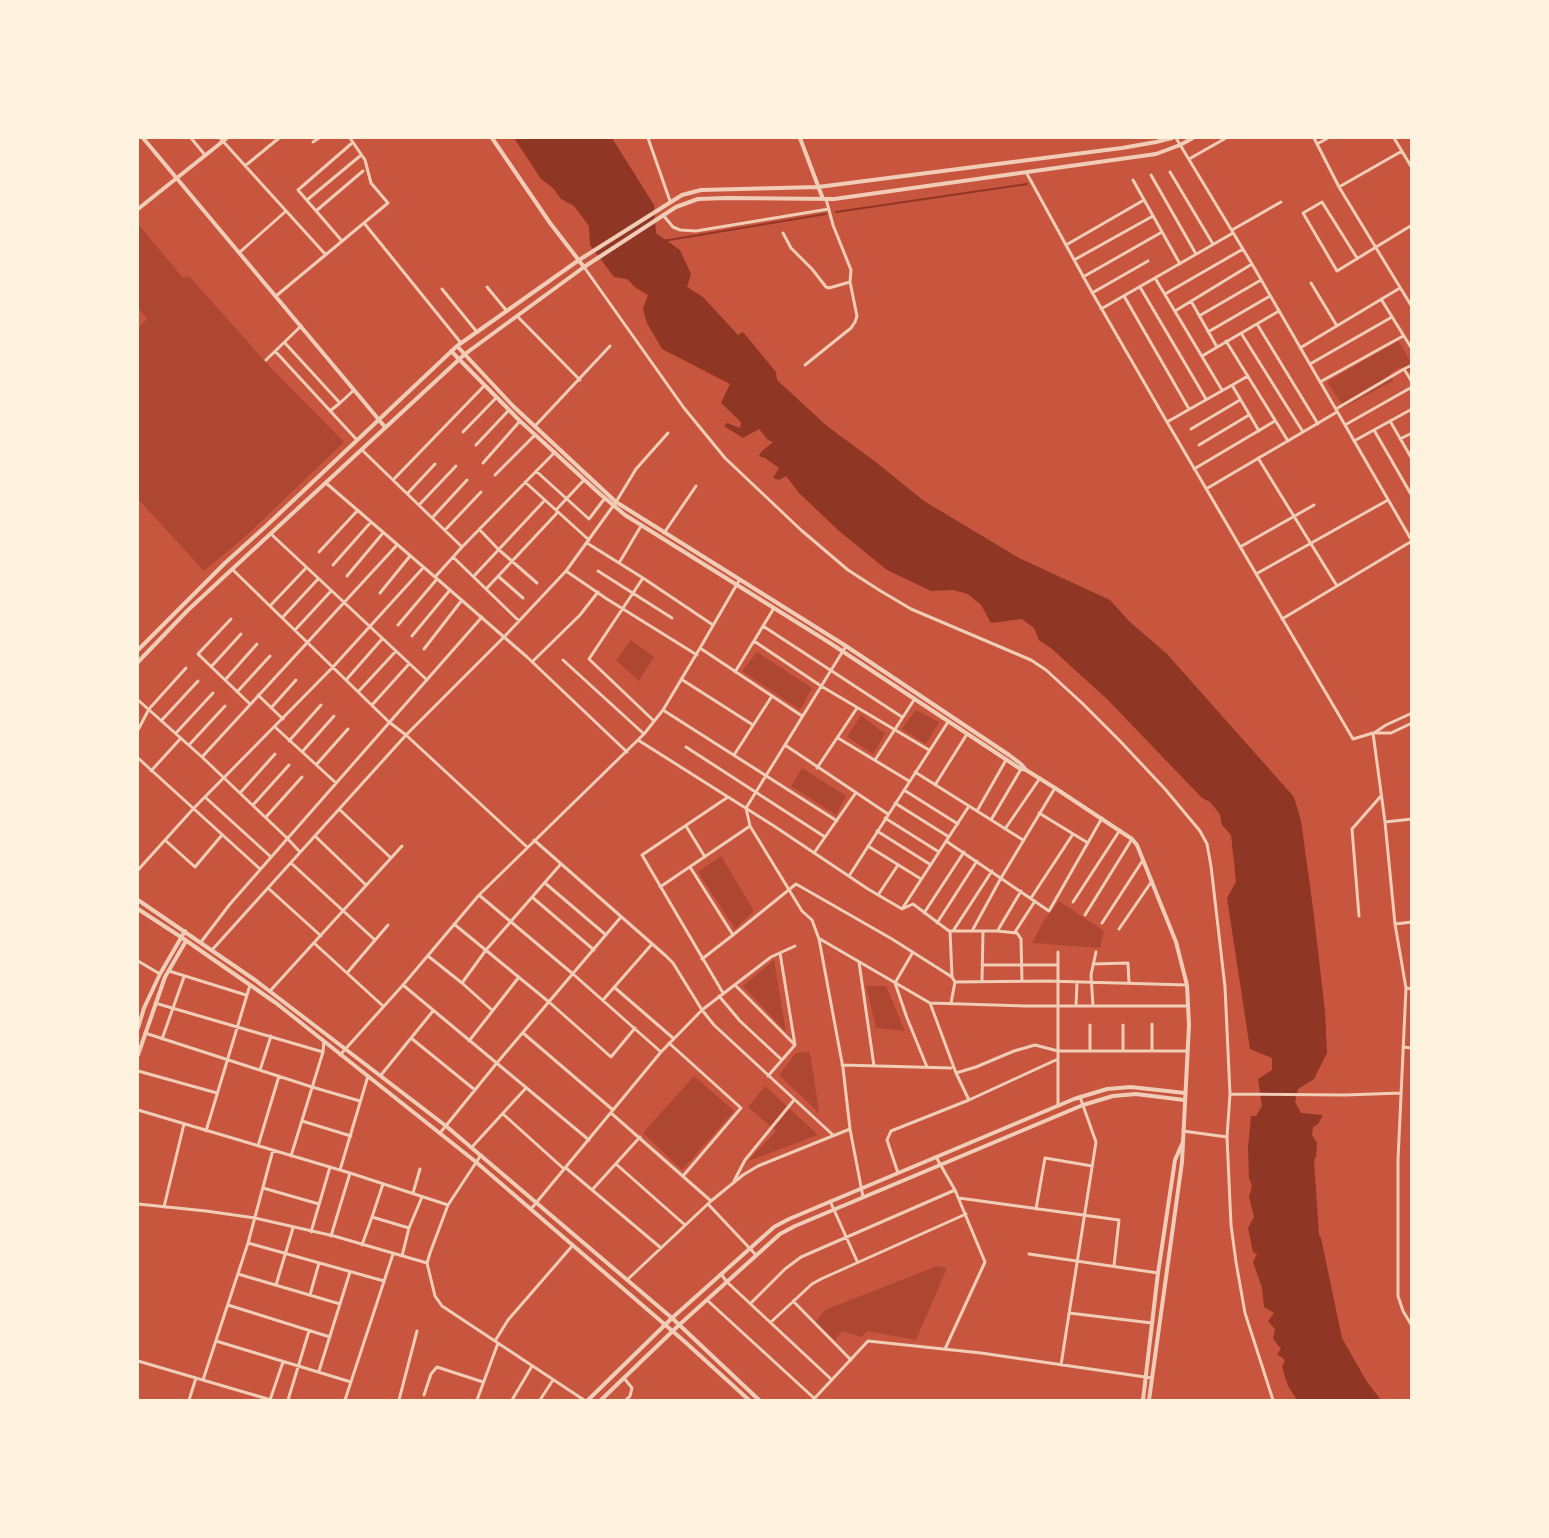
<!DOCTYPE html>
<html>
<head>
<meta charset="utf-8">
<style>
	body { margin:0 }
	#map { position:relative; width:1549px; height:1538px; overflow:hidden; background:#c8553d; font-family:"Golos Text",sans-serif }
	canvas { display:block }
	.frame { position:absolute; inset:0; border:139px solid #fff3e0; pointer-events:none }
</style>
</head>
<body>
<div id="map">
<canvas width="1549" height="1538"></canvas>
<div class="frame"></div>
</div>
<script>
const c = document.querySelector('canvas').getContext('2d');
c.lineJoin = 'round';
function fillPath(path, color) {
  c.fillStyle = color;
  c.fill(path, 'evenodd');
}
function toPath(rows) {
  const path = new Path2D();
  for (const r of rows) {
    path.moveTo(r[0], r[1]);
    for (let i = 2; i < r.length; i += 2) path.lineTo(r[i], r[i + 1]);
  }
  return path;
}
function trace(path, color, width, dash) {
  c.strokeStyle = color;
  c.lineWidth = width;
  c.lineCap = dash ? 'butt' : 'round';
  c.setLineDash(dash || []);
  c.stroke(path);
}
fillPath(toPath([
	[138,224,183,278,189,276,269,366,344,442,248,534,204,571,138,499,138,328,147,319,138,308],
	[1398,341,1411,362,1411,369,1405,373,1401,367,1390,373,1393,381,1344,407,1327,382],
	[631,640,654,657,639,681,616,660],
	[757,652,812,688,800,710,742,671],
	[916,710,939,722,926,744,902,729],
	[861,715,885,734,873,754,847,737],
	[802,768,846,796,836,815,791,786],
	[721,856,754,911,735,929,698,872],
	[1059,901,1104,931,1100,948,1032,943,1044,920],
	[774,960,786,1032,743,986],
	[866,986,886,986,905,1031,876,1028],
	[809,1052,811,1058,819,1113,779,1075,796,1053],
	[694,1076,734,1111,682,1170,643,1133],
	[765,1086,818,1135,748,1161,776,1131,748,1107],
	[937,1266,947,1268,916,1340,867,1331,861,1337,842,1331,835,1340,815,1323,825,1310]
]), '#ae4732');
fillPath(toPath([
	[514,138,612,138,654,205,656,233,680,250,691,274,687,287,703,297,738,335,743,332,776,372,777,380,827,426,877,463,924,501,1019,558,1110,600,1130,622,1167,654,1294,797,1301,821,1313,908,1325,1011,1327,1053,1314,1079,1298,1089,1295,1102,1301,1113,1323,1115,1318,1124,1313,1127,1312,1135,1317,1143,1316,1157,1314,1160,1319,1235,1321,1238,1342,1338,1367,1382,1381,1400,1297,1400,1288,1386,1282,1367,1285,1360,1277,1354,1281,1349,1273,1339,1275,1329,1268,1321,1274,1313,1264,1307,1262,1288,1253,1262,1257,1254,1253,1252,1248,1228,1254,1217,1249,1197,1252,1186,1249,1178,1248,1147,1251,1116,1256,1116,1262,1106,1258,1079,1272,1070,1272,1058,1250,1049,1227,898,1236,882,1234,862,1231,835,1222,825,1220,814,1210,802,1202,798,1108,700,1052,649,1039,640,1034,628,1022,619,991,623,981,605,968,594,953,590,931,591,887,570,839,531,799,493,786,476,779,480,773,478,779,468,765,458,759,456,761,452,773,442,768,440,759,429,743,438,724,426,727,423,740,428,741,422,721,403,730,384,662,349,647,323,643,309,648,295,636,288,627,279,614,277,590,245,589,226,574,206,561,199,553,188,541,179]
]), '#8f3625');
trace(toPath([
	[836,212,1027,184],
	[663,241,826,214]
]), '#8f3625', 2);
trace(toPath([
	[191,138,205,155],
	[220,138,326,255],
	[648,138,670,201],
	[1176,138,1252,264,1412,541],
	[1314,138,1339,187,1412,307],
	[1394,138,1412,168],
	[313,142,319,138],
	[1317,144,1328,138],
	[1189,159,1226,138],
	[245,166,279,138],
	[1026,172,1089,287,1167,422,1353,739,1373,733,1391,733,1412,723],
	[1170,172,1213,244],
	[1151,175,1196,254],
	[1133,180,1180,264],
	[1339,187,1402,151],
	[307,200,360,156],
	[316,211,363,171],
	[663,215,673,227,680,230,696,231,829,209],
	[364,223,461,343],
	[1232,230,1281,202],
	[783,233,791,248,812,269,826,287,829,288,850,282],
	[342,241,298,190,351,144],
	[1066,245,1144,200],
	[240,252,286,211],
	[1357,258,1322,202,1303,213,1337,271,1412,225],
	[1074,260,1153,216],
	[584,267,684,408,725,458,801,530,848,570,879,590,911,609,1031,660,1046,670,1082,703,1120,741,1165,789,1200,831,1207,844,1211,866,1225,987,1230,1094,1227,1137,1183,1131],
	[1083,277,1162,232],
	[1155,278,1222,390],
	[1311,283,1337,326],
	[487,287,506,310],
	[1140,287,1206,399],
	[442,289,477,332],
	[1092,293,1148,261],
	[1165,294,1243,249],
	[276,296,388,203,371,183,365,160,350,138],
	[1124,296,1189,409],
	[1381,299,1412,349],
	[1191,301,1217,347],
	[1101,309,1233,233],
	[1175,311,1252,264],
	[517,316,580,380],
	[1199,316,1261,280],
	[1257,324,1318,424],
	[1208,332,1270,296],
	[1241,333,1303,432],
	[1226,341,1288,441],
	[285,343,340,403,330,411],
	[1300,348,1400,288],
	[275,351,357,440],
	[1202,356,1279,311],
	[266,360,301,326],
	[1310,364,1392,317],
	[805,365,851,328,855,322,857,316,850,282,851,270,833,225,826,199],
	[1404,369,1412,365],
	[1320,382,1403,336],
	[1232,385,1259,431],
	[340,403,354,390],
	[1336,409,1404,369,1412,382],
	[1390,421,1412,459],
	[1167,422,1248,376],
	[1345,425,1412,387],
	[535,426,610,346],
	[1191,429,1240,400],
	[1374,430,1412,496],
	[463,432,496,398],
	[1400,439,1412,433],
	[1354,441,1412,409],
	[476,445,509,410],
	[1199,445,1249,415],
	[362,450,462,547],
	[555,452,462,547,435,577,527,657,627,752],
	[1258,458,1337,586],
	[483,463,520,421],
	[1194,469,1275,421],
	[536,471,589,519,605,498],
	[495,475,535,435],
	[393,480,484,386],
	[525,482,589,540],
	[326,483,435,577],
	[1206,489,1337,412],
	[407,494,435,464],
	[419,505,456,466],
	[556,510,584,480],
	[432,518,467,480],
	[479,529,498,549,537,583],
	[445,530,481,492],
	[664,533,696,486],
	[271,534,427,680],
	[587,543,643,578,589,659,654,721],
	[1240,547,1314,505],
	[319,552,358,510],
	[453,557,519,621],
	[619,563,641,526],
	[333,565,371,522],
	[566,571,607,599,697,655],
	[598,571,672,618],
	[1256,574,1388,500],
	[347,576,383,533],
	[474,576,545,500],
	[498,576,523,598],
	[643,578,713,625],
	[487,588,558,512],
	[380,593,410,556],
	[270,606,306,568],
	[282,618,318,579],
	[231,619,198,654,250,704],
	[1282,619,1412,541],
	[398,625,437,579],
	[763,626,902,717],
	[295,630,331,591],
	[412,636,450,590],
	[754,641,821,686,929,750],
	[846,646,746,808,750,826,802,911,812,920,819,939,843,1068,850,1129,863,1197],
	[700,648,802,716],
	[424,649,462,600],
	[563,660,644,734],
	[532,662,580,615,598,592],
	[211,667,241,634],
	[735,672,774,608],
	[681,679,753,725],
	[225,680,257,644],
	[346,680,382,639],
	[237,692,270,656],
	[358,692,396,651],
	[258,695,283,719],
	[138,700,202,757,287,838,300,852],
	[372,705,409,664],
	[271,708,296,680],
	[663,710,837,821],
	[161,721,198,681],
	[275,727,336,783],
	[138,730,149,709,186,668],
	[176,733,213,693],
	[1373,733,1385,822,1395,924,1406,988,1398,1160,1398,1296,1403,1311,1412,1326],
	[1374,733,1386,725,1412,713],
	[838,738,909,781],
	[638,740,774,826,868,889,902,909,913,904,949,931,997,931,1017,933,1021,939,1022,981],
	[289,741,321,705],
	[189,745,225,706],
	[785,745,888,814],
	[686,747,825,837],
	[302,752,334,716],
	[734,755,772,696],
	[202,757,397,545],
	[138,758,260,869],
	[875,760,914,700],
	[316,765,348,729],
	[817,768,857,708],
	[151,771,181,738],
	[915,772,1023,840],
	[935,785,967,734],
	[904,790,958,824],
	[240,793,275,754],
	[205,797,271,857],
	[895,803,949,837],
	[253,805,289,765],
	[339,809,391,858],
	[977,811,1006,760],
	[1039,813,1088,843],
	[266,817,302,777],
	[885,818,939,852],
	[991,820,1021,769],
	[1385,822,1412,819],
	[686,826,705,857],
	[1005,829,1040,778],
	[877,831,931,865],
	[315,836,366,885],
	[165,840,195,867,222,835],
	[534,840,666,956,673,963,702,1010,714,1025,833,1135],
	[946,841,1049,911,1102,818],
	[868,846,921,879],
	[527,847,406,735,504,637,566,571,616,502,636,469,668,433],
	[814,853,855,794],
	[291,863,375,940],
	[690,867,733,935],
	[138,870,193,809,333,667,423,568],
	[849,876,948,722],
	[545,883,606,935],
	[660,887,750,826],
	[268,888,321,936],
	[479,895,573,974,661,1052],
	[878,895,898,865],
	[532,897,594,950],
	[1031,898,1073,834],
	[1073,902,1120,830],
	[902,909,969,806],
	[924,913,964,852],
	[1085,915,1132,839],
	[1359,916,1352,829,1381,796],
	[937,923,977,861],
	[1102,923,1143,860],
	[454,924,549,1002,611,1057,635,1028],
	[1395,924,1412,922],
	[1119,929,1152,881],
	[998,930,1021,891],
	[950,931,952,976],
	[953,931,992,871],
	[972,931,1001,878,1055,788],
	[1015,932,1035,901],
	[820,939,930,1003,1026,1006,1187,1006],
	[201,942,230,904,482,617],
	[314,943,383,1006],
	[212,950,406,735,389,722,232,569],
	[913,952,895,983,907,1018,927,1067],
	[780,953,795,1045],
	[428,956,462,983,492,1010],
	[702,959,733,935,796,884,892,939,952,977,955,982],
	[138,961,160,974],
	[859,962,874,1066],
	[1093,964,1128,963,1129,983],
	[983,965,1058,965],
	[169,971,246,995],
	[347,973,388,925],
	[982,981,983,931],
	[955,982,1048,981,1187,985],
	[462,983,486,950,560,865],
	[403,985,589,1140],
	[735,985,795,1045,768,1076],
	[614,987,673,1038],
	[1406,988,1412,989],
	[270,991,402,846],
	[723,993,642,855,728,797],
	[719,996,740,1021,782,1060],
	[603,1000,652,944],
	[155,1003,323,1052],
	[930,1003,956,1073,969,1100],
	[951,1003,955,982],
	[1076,1006,1077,982],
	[1093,1006,1091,975,1096,952],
	[1152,1024,1152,1051],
	[1090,1025,1090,1051],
	[145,1033,312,1087,360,1101],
	[523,1033,613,1110],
	[411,1038,475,1090],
	[162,1039,184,977],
	[469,1041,519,977],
	[669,1043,741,1108,683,1176],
	[1403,1047,1412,1048],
	[1123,1051,1123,1025],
	[340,1055,403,985,479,895,644,734,663,710,700,648,740,579],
	[842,1065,951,1068],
	[260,1070,271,1036],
	[138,1071,217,1093],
	[956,1073,976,1067,1014,1051,1035,1045,1058,1051,1058,952],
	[381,1075,433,1011],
	[1230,1094,1345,1095,1401,1093],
	[1058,1106,1058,1051,1187,1051],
	[138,1110,350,1173,448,1205],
	[611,1113,711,1201],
	[503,1114,564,1169],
	[302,1121,351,1136],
	[206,1131,250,985],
	[440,1133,496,1064,621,917],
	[1227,1137,1231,1225,1236,1262,1245,1313,1273,1400],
	[258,1146,279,1076],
	[472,1147,526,1088],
	[481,1155,448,1205,430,1253,427,1263,435,1296,442,1306,584,1400],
	[291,1156,323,1052,324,1041],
	[936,1157,955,1190,985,1262,945,1349],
	[616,1164,685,1225],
	[566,1168,661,1248],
	[340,1170,368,1076],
	[898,1173,887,1140,891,1131,969,1100,1058,1059],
	[734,1181,745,1160,794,1100],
	[383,1184,372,1217,409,1228,402,1256],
	[263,1188,319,1204],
	[592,1190,640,1137],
	[413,1193,420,1169],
	[959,1198,1119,1220,1114,1266],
	[830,1201,857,1261],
	[138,1204,206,1211,255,1218,334,1236,427,1263],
	[708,1204,756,1255],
	[164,1207,184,1124],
	[531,1209,661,1052,702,1010,771,957,795,946],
	[1036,1209,1045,1158,1092,1166],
	[409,1228,422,1197],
	[311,1232,330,1167],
	[331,1236,350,1173],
	[248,1243,384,1281],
	[362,1245,372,1217],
	[1029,1254,1158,1273],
	[238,1274,340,1304],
	[721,1274,727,1282,832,1380],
	[627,1280,711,1201,743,1175,758,1166,850,1129],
	[276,1285,293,1228],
	[310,1295,319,1263],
	[707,1300,815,1399],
	[793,1301,851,1360],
	[751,1303,785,1269,801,1257,955,1190],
	[228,1305,330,1337],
	[1069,1313,1152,1323],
	[771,1322,812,1284,821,1279,966,1214],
	[216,1341,351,1382],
	[495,1341,508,1320,573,1245],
	[138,1361,271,1400],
	[1061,1365,1096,1142,1080,1097],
	[319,1371,350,1272],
	[624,1378,632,1388,630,1396,626,1400],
	[203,1380,248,1243,273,1150],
	[424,1395,431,1374,437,1367,483,1382],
	[189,1400,196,1378],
	[270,1400,283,1362],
	[288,1400,309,1331],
	[345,1400,393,1254],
	[399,1400,417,1331],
	[477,1400,498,1343],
	[512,1400,532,1366],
	[540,1400,553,1380],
	[813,1400,868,1341,981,1353,1152,1378]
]), '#f1ccb7', 3);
trace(toPath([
	[143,138,385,427],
	[492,138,550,223,584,267],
	[800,138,823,199],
	[138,209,227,138],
	[457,346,513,406,616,502,846,646,1009,755,1021,764,1026,770],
	[451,351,520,421,600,494,625,515,830,643,1019,768,1026,770,1055,788,1132,839,1137,845,1176,942,1187,985,1189,1025,1182,1162,1149,1400],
	[138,650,225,563,265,527,457,346,579,260,682,195,701,190,818,187,1122,148,1156,142,1172,138],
	[138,662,188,610,465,354,584,267,676,207,698,199,726,198,834,199,1156,154,1180,145,1193,138],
	[138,900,255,980,446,1126,672,1318,759,1400],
	[138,909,181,937,276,1003,476,1162,684,1341,749,1400],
	[138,1028,144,1008,160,974,185,931],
	[138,1055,165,977,186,941],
	[588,1400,672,1318,774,1227,789,1219,1074,1099,1107,1089,1131,1087,1185,1093],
	[601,1400,679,1325,780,1234,795,1226,1083,1105,1113,1096,1136,1094,1184,1100],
	[1143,1400,1158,1273,1175,1160,1182,1144]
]), '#f1ccb7', 4);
</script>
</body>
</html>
